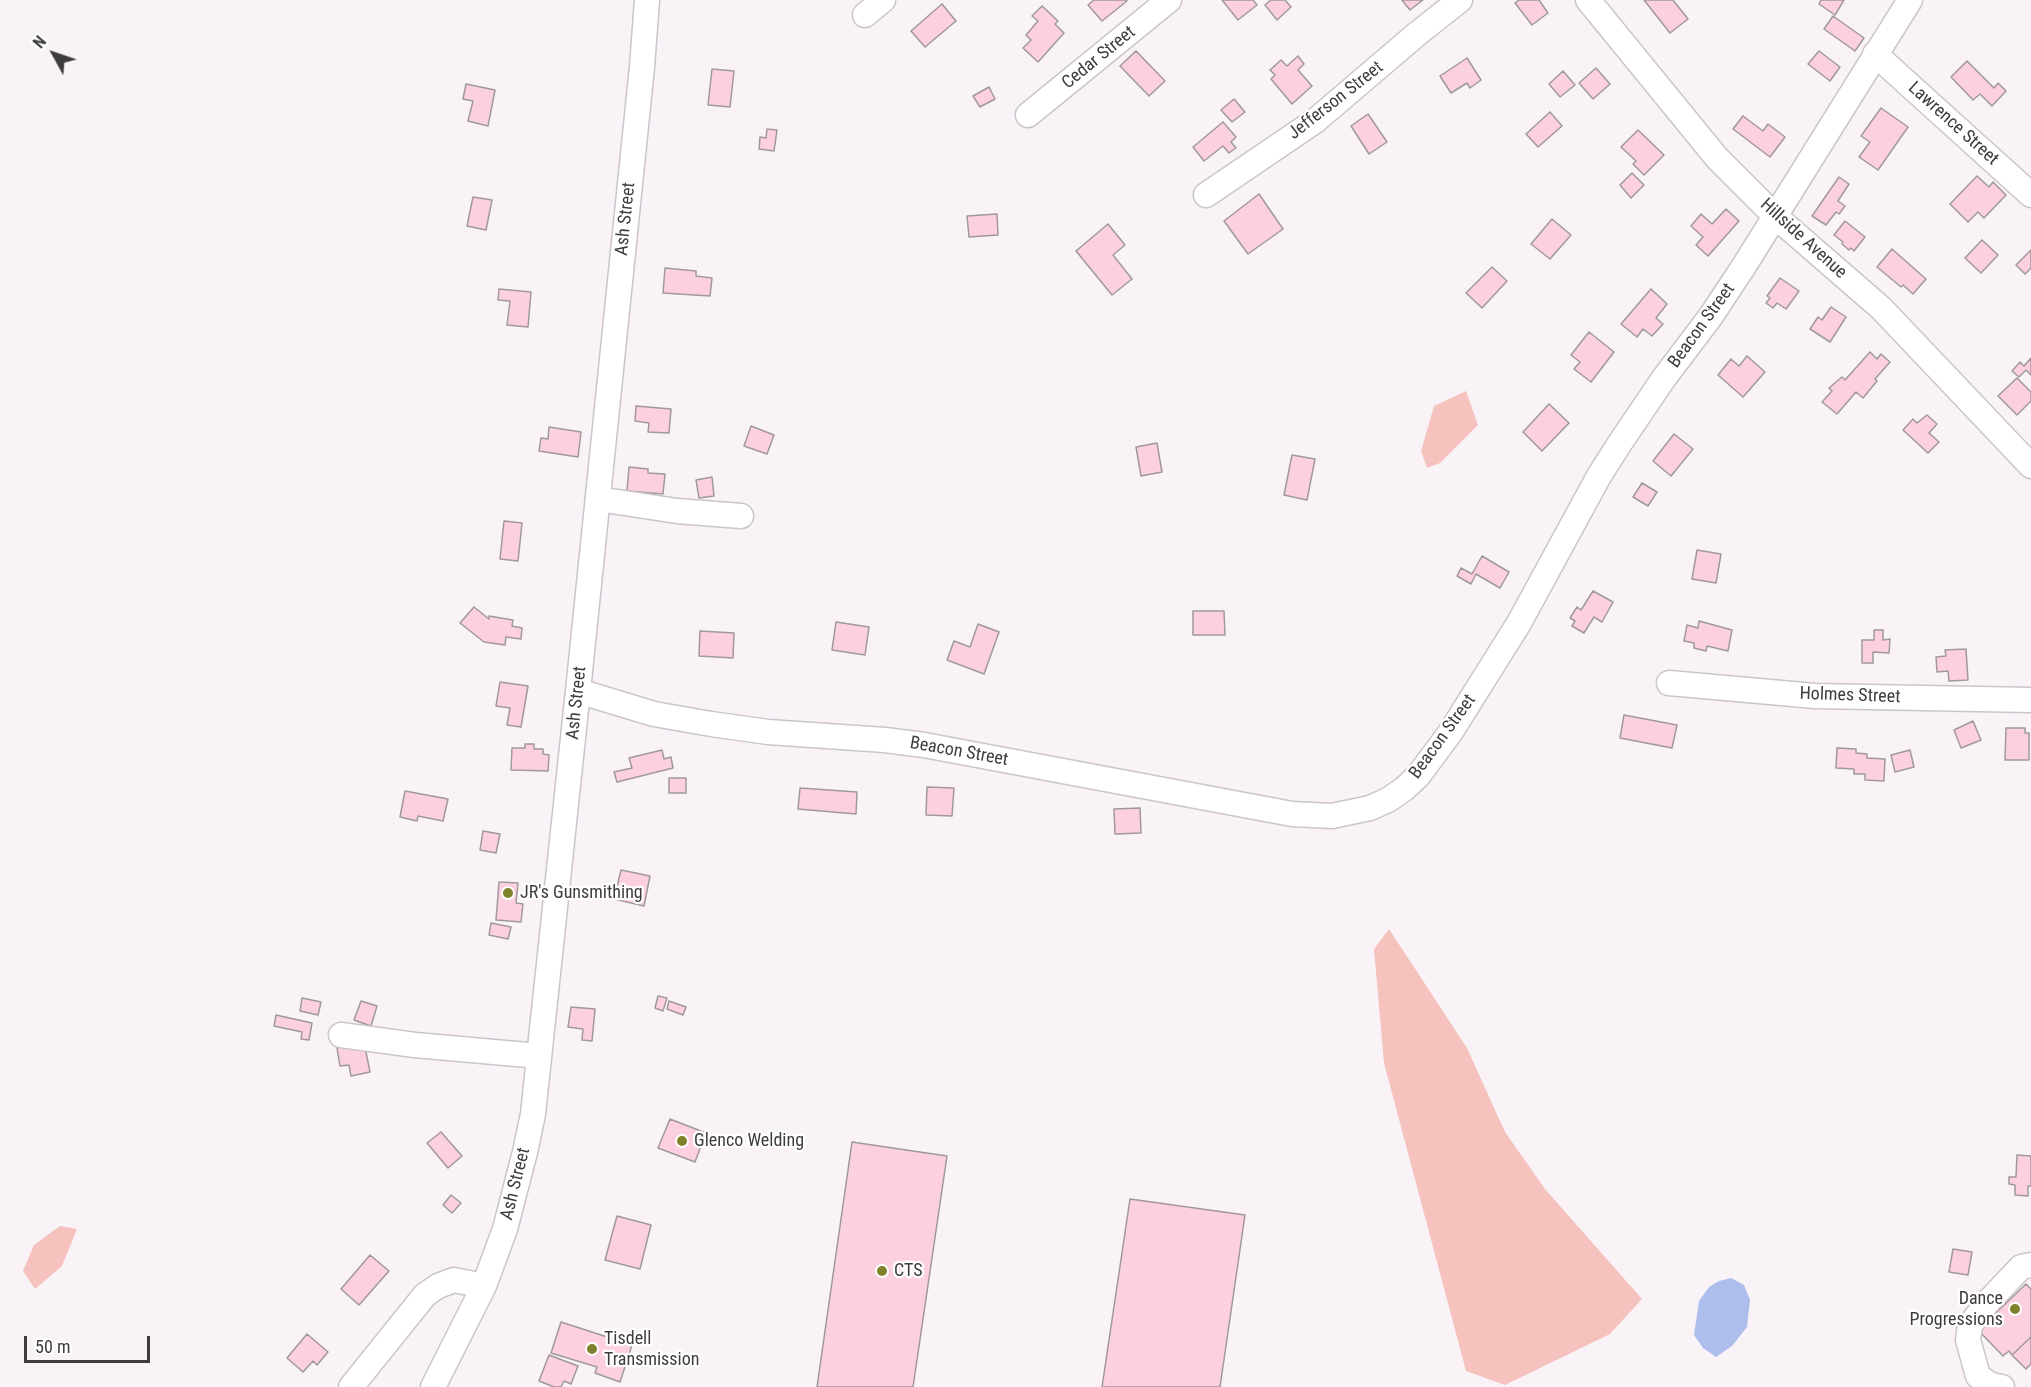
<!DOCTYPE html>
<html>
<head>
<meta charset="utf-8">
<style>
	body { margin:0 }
	#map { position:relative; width:2031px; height:1387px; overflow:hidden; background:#f9f3f8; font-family:"Roboto Condensed",sans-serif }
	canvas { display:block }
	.north { position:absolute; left:24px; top:24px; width:60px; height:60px; -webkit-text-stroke:4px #fff; paint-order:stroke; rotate:310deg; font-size:16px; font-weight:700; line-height:24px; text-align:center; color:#3e3c3e }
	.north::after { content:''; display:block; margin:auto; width:21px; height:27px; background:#3e3c3e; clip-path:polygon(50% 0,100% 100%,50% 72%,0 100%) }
	.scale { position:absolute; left:24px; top:1336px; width:126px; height:27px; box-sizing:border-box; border:3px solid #3e3c3e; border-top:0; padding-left:8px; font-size:18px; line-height:21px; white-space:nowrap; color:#3e3c3e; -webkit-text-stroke:4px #fff; paint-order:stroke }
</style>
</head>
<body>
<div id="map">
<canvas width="2031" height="1387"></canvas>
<div class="north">N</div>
<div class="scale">50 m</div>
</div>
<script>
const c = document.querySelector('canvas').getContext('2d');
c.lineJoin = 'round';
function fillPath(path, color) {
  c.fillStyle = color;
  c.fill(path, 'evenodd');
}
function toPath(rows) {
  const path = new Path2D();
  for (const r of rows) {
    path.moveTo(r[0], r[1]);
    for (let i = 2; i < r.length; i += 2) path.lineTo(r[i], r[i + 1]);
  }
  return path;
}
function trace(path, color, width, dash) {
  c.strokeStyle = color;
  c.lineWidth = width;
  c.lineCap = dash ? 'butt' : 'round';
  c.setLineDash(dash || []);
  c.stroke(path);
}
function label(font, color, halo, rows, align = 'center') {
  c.font = font + ' "Roboto Condensed",sans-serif';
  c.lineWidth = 4.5;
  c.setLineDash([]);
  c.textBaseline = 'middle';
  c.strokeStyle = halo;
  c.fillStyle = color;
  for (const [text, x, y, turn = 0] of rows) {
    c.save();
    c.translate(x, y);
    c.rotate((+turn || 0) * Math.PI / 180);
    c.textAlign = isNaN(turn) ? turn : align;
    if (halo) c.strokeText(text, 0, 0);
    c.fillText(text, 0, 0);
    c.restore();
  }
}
fillPath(toPath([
	[1466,391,1478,425,1440,463,1427,468,1421,451,1434,406],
	[1389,929,1467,1048,1505,1132,1545,1189,1642,1299,1610,1334,1505,1385,1466,1371,1384,1063,1374,949],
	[60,1226,77,1229,62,1266,35,1289,23,1271,34,1245]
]), '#f5c2be');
fillPath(toPath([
	[1731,1278,1744,1285,1750,1300,1747,1327,1732,1346,1716,1357,1703,1348,1694,1335,1699,1301,1709,1287,1719,1281]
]), '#adbeec');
const building = toPath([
	[1094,0,1126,0,1127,1,1102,21,1088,5,1094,0],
	[1222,0,1253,0,1257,5,1238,20,1222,0],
	[1271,0,1285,0,1291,7,1277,20,1265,5,1271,0],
	[1402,0,1423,0,1410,10,1402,0],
	[1519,0,1539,0,1548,13,1532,25,1515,3,1519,0],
	[1644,0,1673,0,1688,19,1670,33,1644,0],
	[1821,0,1844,0,1835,15,1819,4,1821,0],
	[942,4,956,21,925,47,911,31,942,4],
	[1042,6,1058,21,1055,24,1064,33,1038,62,1023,48,1031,40,1026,35,1038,21,1032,16,1042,6],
	[1833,16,1864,38,1855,51,1824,29,1833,16],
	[1136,51,1165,81,1149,96,1120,66,1136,51],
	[1819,51,1840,67,1830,81,1808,64,1819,51],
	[1298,56,1304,64,1298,70,1312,86,1292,104,1271,79,1275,75,1270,70,1281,60,1287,66,1298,56],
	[1467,58,1481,80,1470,88,1467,83,1451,93,1440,76,1467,58],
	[1967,61,1994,88,1998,83,2006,91,1992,106,1980,94,1973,100,1951,77,1967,61],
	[1596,68,1610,84,1593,99,1579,83,1596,68],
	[712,69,734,71,730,107,708,105,712,69],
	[1563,71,1575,85,1560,97,1549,84,1563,71],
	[466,84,495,90,488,126,468,121,473,101,463,99,466,84],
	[989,87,995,99,980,107,973,96,989,87],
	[1234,99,1245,112,1232,122,1221,110,1234,99],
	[1881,108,1908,127,1878,170,1859,157,1870,142,1861,136,1881,108],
	[1550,112,1562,126,1538,147,1526,134,1550,112],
	[1368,114,1387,142,1369,154,1351,126,1368,114],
	[1743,116,1763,131,1768,124,1785,137,1770,157,1733,129,1743,116],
	[1223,122,1236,137,1231,142,1236,148,1229,153,1223,146,1204,161,1193,147,1223,122],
	[767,129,777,130,774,151,759,149,760,137,766,138,767,129],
	[1638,130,1664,155,1644,175,1633,164,1636,161,1621,147,1638,130],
	[1632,173,1644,185,1631,198,1620,185,1632,173],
	[1977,176,1989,187,1993,182,2006,195,1984,218,1978,212,1968,222,1950,204,1977,176],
	[1839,177,1849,184,1838,201,1845,206,1839,214,1836,212,1826,225,1812,216,1839,177],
	[1259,194,1283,229,1248,254,1224,221,1259,194],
	[473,197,492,200,486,230,467,226,473,197],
	[1726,209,1739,221,1708,256,1696,245,1703,237,1691,226,1701,214,1712,224,1726,209],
	[997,214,998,235,969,237,967,216,997,214],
	[1552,219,1571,235,1550,259,1531,244,1552,219],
	[1845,221,1865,237,1854,251,1851,248,1849,250,1842,244,1843,242,1834,235,1845,221],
	[1108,224,1125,245,1113,255,1132,279,1112,295,1076,251,1108,224],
	[1982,240,1998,255,1981,273,1965,258,1982,240],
	[1892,249,1926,279,1913,294,1903,285,1901,287,1877,267,1892,249],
	[2031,250,2031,268,2025,274,2016,265,2031,250],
	[1492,267,1507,281,1482,308,1466,293,1492,267],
	[665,268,696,271,696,276,712,278,710,296,663,293,665,268],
	[1780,278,1799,291,1786,309,1777,303,1773,308,1766,303,1770,298,1767,296,1780,278],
	[499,289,531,292,528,327,507,325,510,301,498,300,499,289],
	[1651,289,1667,304,1656,318,1663,324,1652,336,1643,329,1637,337,1621,324,1651,289],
	[1831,307,1846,317,1830,342,1810,329,1818,317,1822,320,1831,307],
	[1589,332,1614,352,1591,382,1574,369,1580,362,1571,355,1589,332],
	[1870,352,1877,359,1881,354,1890,362,1875,379,1877,381,1863,398,1856,392,1837,414,1822,402,1832,391,1829,388,1842,377,1845,380,1870,352],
	[1747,356,1765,372,1743,397,1718,375,1731,359,1739,366,1747,356],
	[2031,358,2031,375,2026,370,2019,377,2012,371,2020,362,2024,366,2031,358],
	[2017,378,2031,392,2031,401,2017,415,1998,396,2017,378],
	[1549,404,1569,423,1542,451,1523,432,1549,404],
	[636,406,671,409,669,433,648,432,649,423,635,421,636,406],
	[1927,415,1937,424,1929,433,1939,442,1928,453,1903,430,1913,419,1917,423,1927,415],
	[751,426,774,435,767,454,744,446,751,426],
	[549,427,581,432,578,457,539,451,541,438,548,439,549,427],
	[1674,434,1693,449,1671,476,1653,461,1674,434],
	[1157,443,1162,472,1141,476,1136,447,1157,443],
	[1292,455,1315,459,1307,500,1284,495,1292,455],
	[629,467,648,469,648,473,665,474,663,494,627,491,629,467],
	[712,477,714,496,699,498,696,480,712,477],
	[1642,483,1657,492,1648,506,1633,497,1642,483],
	[504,521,522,523,518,561,500,559,504,521],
	[1697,550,1721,554,1716,583,1692,579,1697,550],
	[1482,556,1509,572,1500,588,1476,574,1471,584,1457,576,1461,568,1472,574,1482,556],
	[1593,591,1613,602,1602,622,1594,617,1584,633,1572,626,1575,621,1570,618,1577,607,1581,610,1593,591],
	[474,607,489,619,489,616,513,620,512,626,522,628,521,639,506,637,505,645,484,642,460,623,474,607],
	[1193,611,1224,611,1225,635,1193,635,1193,611],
	[1699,621,1732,630,1728,651,1707,646,1706,651,1694,648,1694,643,1684,641,1687,625,1698,628,1699,621],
	[836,622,869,627,865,655,832,650,836,622],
	[978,624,999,632,984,674,947,660,954,641,970,647,978,624],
	[1874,630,1883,630,1883,640,1890,639,1889,653,1873,652,1873,663,1862,663,1862,640,1874,640,1874,630],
	[700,631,734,633,733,658,699,656,700,631],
	[1966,649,1968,680,1949,681,1948,671,1937,672,1936,657,1946,656,1945,650,1966,649],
	[500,682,528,686,521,727,507,725,510,708,496,706,500,682],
	[1624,715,1677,725,1672,748,1620,738,1624,715],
	[1973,721,1981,740,1961,748,1954,730,1973,721],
	[2006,728,2025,728,2025,733,2029,733,2029,760,2005,760,2006,728],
	[525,744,534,744,534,749,543,749,543,754,549,755,548,771,511,770,512,748,525,748,525,744],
	[1837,748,1856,749,1856,753,1867,754,1867,758,1885,759,1884,781,1865,780,1865,774,1854,774,1854,769,1836,768,1837,748],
	[662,750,664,759,671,757,673,768,617,782,614,772,632,768,629,758,662,750],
	[1910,750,1914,767,1895,772,1891,755,1910,750],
	[669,778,686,778,686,793,669,793,669,778],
	[927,787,954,788,952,816,926,815,927,787],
	[800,788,857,792,856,814,798,809,800,788],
	[405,791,448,799,443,821,418,816,417,821,400,817,405,791],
	[1140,808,1141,833,1115,834,1114,809,1140,808],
	[483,831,500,834,496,853,480,850,483,831],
	[621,870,650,876,644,906,614,899,621,870],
	[499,882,518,883,516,903,523,904,521,922,496,920,499,882],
	[491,923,511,927,508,939,489,935,491,923],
	[658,996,667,998,663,1011,655,1008,658,996],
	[302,998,321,1002,318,1015,300,1011,302,998],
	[361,1001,377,1006,371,1026,354,1020,361,1001],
	[669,1001,686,1007,683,1015,667,1009,669,1001],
	[571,1007,595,1009,592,1041,582,1040,583,1029,568,1027,571,1007],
	[276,1015,312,1023,309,1040,301,1039,302,1032,274,1026,276,1015],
	[364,1042,370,1072,351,1076,349,1065,340,1066,337,1048,364,1042],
	[670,1119,706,1133,695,1162,658,1148,670,1119],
	[441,1132,462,1156,448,1168,427,1143,441,1132],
	[852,1142,947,1156,913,1387,817,1387,852,1142],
	[2017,1155,2031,1156,2031,1186,2028,1186,2028,1196,2015,1195,2015,1185,2009,1184,2009,1177,2016,1177,2017,1155],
	[451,1195,461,1203,452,1213,443,1205,451,1195],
	[1130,1199,1245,1215,1220,1387,1102,1387,1130,1199],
	[617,1216,651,1225,640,1269,605,1260,617,1216],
	[1953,1249,1972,1252,1968,1275,1949,1272,1953,1249],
	[370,1255,389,1271,359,1305,341,1289,370,1255],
	[2026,1284,2031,1289,2031,1337,2012,1355,2009,1351,2003,1356,1978,1330,2026,1284],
	[561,1322,632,1345,620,1382,595,1373,597,1367,551,1353,561,1322],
	[307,1334,328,1352,317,1365,313,1361,303,1372,287,1358,307,1334],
	[2031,1337,2031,1364,2026,1369,2012,1355,2031,1337],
	[549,1355,578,1366,571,1384,564,1381,561,1387,554,1387,539,1381,549,1355]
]);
fillPath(building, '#fdd0df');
trace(building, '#a0999b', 1.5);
const minor = toPath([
	[1588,0,1717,158,1776,217,1881,308,2031,466],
	[865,15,883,0],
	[1875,54,2031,195],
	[1028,115,1169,0],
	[1206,195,1315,121,1417,34,1460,0],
	[598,499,677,511,741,516],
	[1669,683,1815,696,2031,700],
	[578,691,654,714,711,724,768,732,885,740,924,745,1292,814,1332,816,1370,808,1388,800,1404,789,1418,776,1450,733,1519,623,1599,476,1620,443,1664,378,1711,316,1744,266,1910,0],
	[341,1035,415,1045,539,1056],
	[351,1387,425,1295,438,1286,454,1280,484,1286],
	[433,1387,484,1286,505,1229,525,1152,533,1114,578,691,642,67,647,0],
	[2002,1387,1991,1385,1978,1376,1968,1340,1970,1325,1986,1304,2021,1267,2031,1265]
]);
trace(minor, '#cbc5cb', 27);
trace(minor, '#fff', 24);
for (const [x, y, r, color] of [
	[508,893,6,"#7f812b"],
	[682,1141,6,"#7f812b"],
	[882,1271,6,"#7f812b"],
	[2015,1309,6,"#7f812b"],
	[592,1349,6,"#7f812b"]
]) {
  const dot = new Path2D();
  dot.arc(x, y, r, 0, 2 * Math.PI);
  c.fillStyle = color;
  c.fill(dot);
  trace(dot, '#fff', 2);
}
label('18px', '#3e3c3e', '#fff', [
	["Cedar Street",1099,58,-39],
	["Jefferson Street",1336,101,-38],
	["Lawrence Street",1953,124,42],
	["Ash Street",626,219,-84],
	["Hillside Avenue",1803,239,42],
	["Beacon Street",1702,326,-54],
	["Holmes Street",1850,696,2],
	["Ash Street",577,703,-84],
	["Beacon Street",1443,737,-54],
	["Beacon Street",959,752,10],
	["Ash Street",516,1184,-76]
]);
label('18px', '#3e3c3e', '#fff', [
	["JR's Gunsmithing",520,893],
	["Glenco Welding",694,1141],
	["CTS",894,1271],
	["Dance",2003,1299,"right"],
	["Progressions",2003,1320,"right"],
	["Tisdell",604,1339],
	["Transmission",604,1360]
], 'left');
</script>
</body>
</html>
